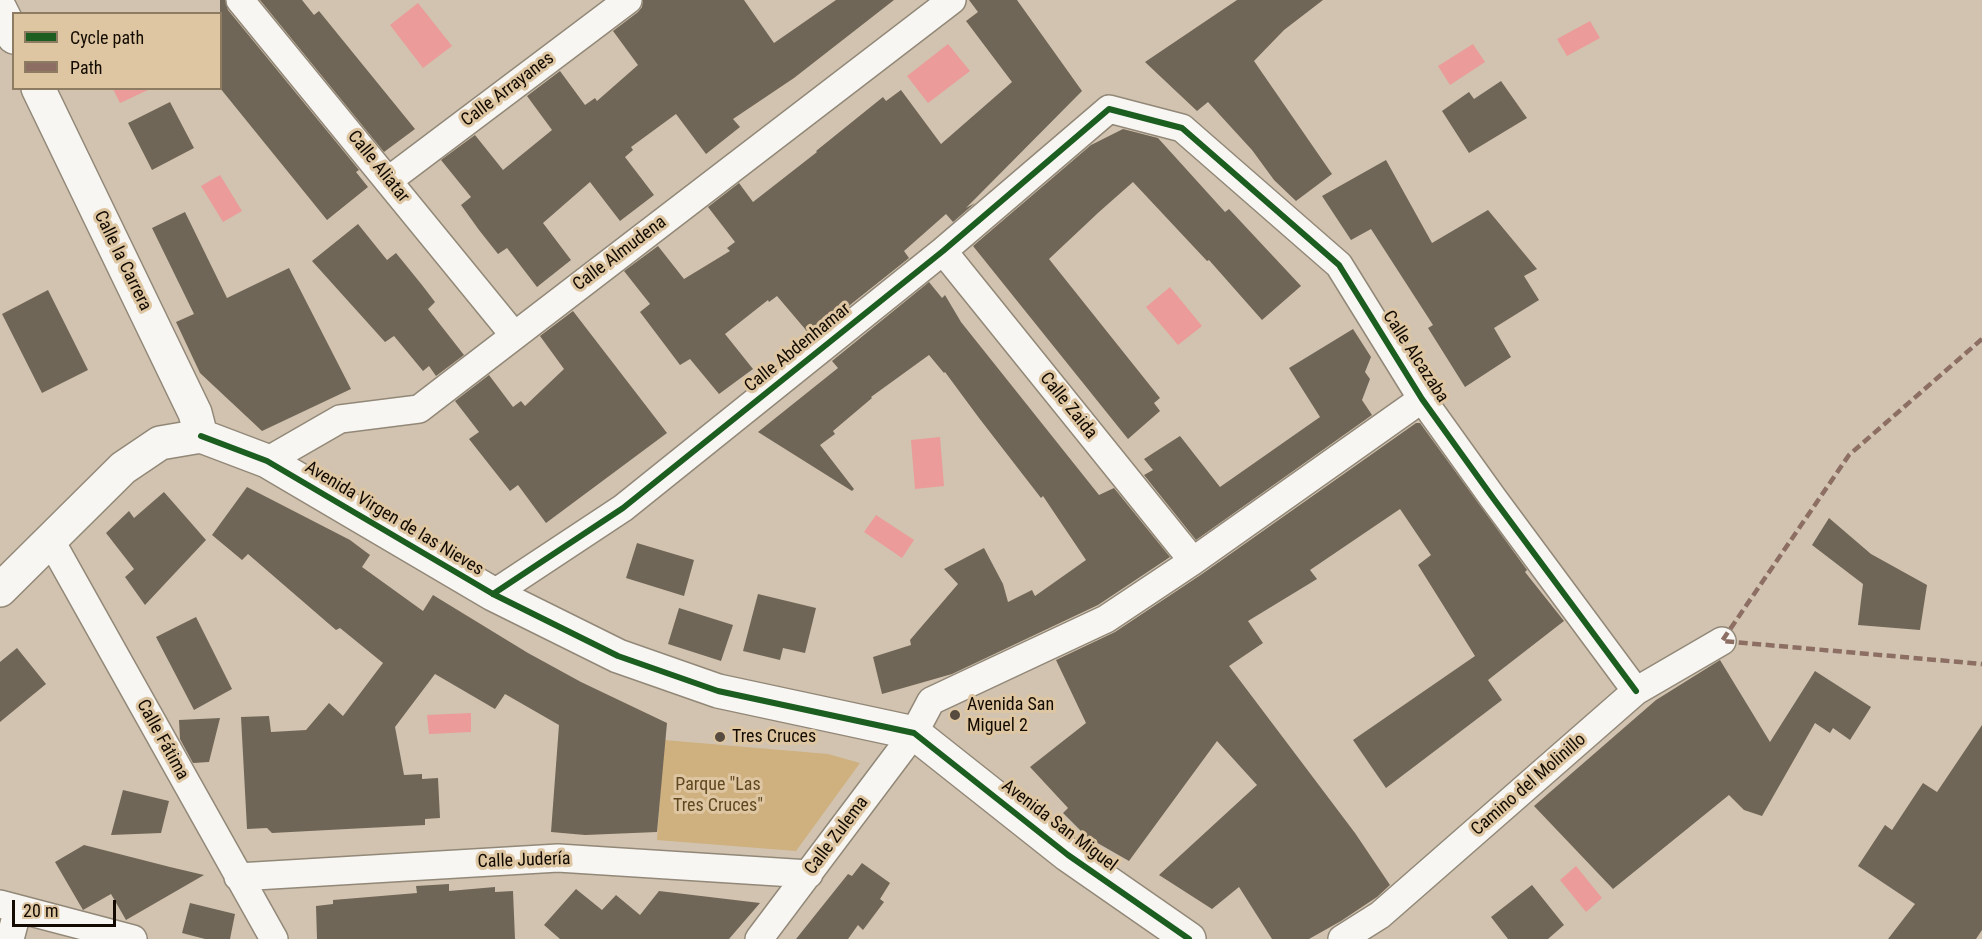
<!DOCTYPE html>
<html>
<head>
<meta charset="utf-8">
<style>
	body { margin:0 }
	#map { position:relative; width:1982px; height:939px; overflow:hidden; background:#d1c3af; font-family:"Roboto Condensed",sans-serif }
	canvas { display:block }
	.legend { position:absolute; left:12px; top:12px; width:210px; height:78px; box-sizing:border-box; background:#dec6a2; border:2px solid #8d7b62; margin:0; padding:8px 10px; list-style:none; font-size:18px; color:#130b01 }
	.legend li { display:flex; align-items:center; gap:12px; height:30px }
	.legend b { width:30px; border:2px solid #8d7b62 }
	.scale { position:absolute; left:12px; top:900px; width:104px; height:27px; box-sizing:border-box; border:3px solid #130b01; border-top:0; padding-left:8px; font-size:18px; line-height:21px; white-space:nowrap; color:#130b01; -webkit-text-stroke:4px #dec6a2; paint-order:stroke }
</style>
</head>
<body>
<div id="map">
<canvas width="1982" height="939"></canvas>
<ul class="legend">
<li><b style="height:8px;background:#1b5e20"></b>Cycle path</li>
<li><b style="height:8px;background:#8d6e63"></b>Path</li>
</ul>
<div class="scale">20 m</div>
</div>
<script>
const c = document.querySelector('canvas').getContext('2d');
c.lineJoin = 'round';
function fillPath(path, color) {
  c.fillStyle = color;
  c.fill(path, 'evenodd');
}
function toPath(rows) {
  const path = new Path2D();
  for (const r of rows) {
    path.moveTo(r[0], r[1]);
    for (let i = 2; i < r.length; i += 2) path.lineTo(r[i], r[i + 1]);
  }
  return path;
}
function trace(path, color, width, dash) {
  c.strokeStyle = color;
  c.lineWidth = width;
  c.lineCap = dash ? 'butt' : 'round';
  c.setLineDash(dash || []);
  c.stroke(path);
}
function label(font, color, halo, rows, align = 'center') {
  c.font = font + ' "Roboto Condensed",sans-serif';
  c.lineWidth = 6;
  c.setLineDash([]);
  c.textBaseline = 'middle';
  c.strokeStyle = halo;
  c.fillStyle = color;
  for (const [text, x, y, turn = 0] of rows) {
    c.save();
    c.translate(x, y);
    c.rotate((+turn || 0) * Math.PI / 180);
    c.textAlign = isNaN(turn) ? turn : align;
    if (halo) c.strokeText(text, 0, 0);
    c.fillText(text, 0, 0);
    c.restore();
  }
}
fillPath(toPath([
	[664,740,828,754,860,763,796,851,657,840]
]), '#cfb07f');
fillPath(toPath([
	[418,3,452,46,423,68,390,25],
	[1590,21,1600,38,1567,56,1557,39],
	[948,44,970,71,928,103,907,76],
	[1473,44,1485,62,1450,85,1438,66],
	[113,89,150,89,120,103],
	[220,175,242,211,223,222,201,186],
	[1170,287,1202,326,1178,345,1146,307],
	[940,437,944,486,915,489,911,440],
	[876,515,914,540,902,558,864,532],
	[471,713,471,732,429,734,427,715],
	[1576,866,1602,898,1586,912,1560,880]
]), '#eb9b99');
fillPath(toPath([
	[220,0,225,0,228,10,359,170,356,172,368,187,327,220,220,88],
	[260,0,302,0,314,15,319,11,415,129,384,152],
	[643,0,744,0,774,43,836,0,894,0,794,78,733,119,740,127,706,154,676,114,631,147,633,150,625,157,654,195,620,221,590,182,543,223,571,260,537,287,507,248,498,254,479,230,461,205,471,197,441,160,475,135,503,170,552,130,527,96,560,71,585,105,595,98,597,101,638,65,613,31,638,12,642,7],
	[969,0,1017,0,1082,91,966,208,975,203,953,222,946,214,904,251,909,258,811,336,777,296,769,302,768,300,725,334,753,369,719,394,690,359,680,365,640,312,650,304,624,271,658,246,684,279,730,251,727,248,735,242,708,207,739,183,753,202,817,152,816,151,883,97,886,101,901,90,941,144,1012,82,966,21,978,12],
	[1237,0,1323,0,1284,30,1254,61,1332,174,1296,201,1274,180,1252,150,1208,102,1197,111,1145,62],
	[1501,81,1527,118,1469,153,1442,111,1469,92,1474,99],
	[170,102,194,148,152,170,128,123],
	[1123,129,1158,138,1225,212,1229,209,1301,286,1262,320,1209,260,1207,261,1133,182,1099,212,1049,259,1160,398,1154,403,1160,411,1128,439,973,246,1091,145],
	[1386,160,1432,243,1488,210,1537,269,1524,276,1539,300,1494,328,1511,357,1465,387,1428,328,1433,325,1371,229,1351,240,1322,196],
	[185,212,227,298,289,268,351,389,262,431,200,373,176,322,194,314,152,228],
	[358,224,387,260,396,253,422,285,435,302,428,309,464,355,436,376,429,366,423,371,394,336,385,342,312,261],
	[929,282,942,298,945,295,961,322,1099,495,1114,488,1170,557,1098,605,952,674,882,694,873,657,911,645,910,640,958,584,944,569,984,548,1003,584,1008,602,1032,590,1035,596,1086,560,1043,496,1041,498,979,418,945,372,944,373,929,355,871,397,872,398,833,431,835,434,820,445,854,489,852,491,758,432,838,368,832,361],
	[48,290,88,370,42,393,2,314],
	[573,311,667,433,546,523,518,485,510,491,469,439,479,432,455,401,489,375,513,407,521,401,525,406,564,369,540,336],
	[1353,329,1371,357,1365,372,1370,379,1362,400,1372,415,1196,540,1144,475,1153,470,1144,459,1180,436,1220,487,1320,417,1289,368],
	[1416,423,1420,423,1527,570,1525,572,1564,621,1488,680,1502,700,1386,788,1353,740,1475,656,1418,565,1431,555,1400,509,1310,570,1317,579,1248,621,1263,643,1229,666,1355,833,1390,885,1377,897,1341,921,1309,939,1272,939,1239,887,1212,909,1159,875,1257,785,1217,741,1129,861,1087,837,1063,813,1068,808,1030,767,1086,723,1056,660,1115,632,1202,574],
	[247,487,350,540,370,555,362,567,423,611,433,595,528,653,581,682,667,723,657,832,585,835,551,832,559,725,505,694,495,709,435,674,395,727,404,775,422,774,422,779,438,778,440,818,425,819,425,825,347,829,272,833,267,828,247,829,241,717,269,716,271,732,306,730,329,703,343,716,383,663,340,628,336,630,248,554,242,560,212,535],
	[164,492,206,540,145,605,125,577,134,569,106,533,129,511,134,518],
	[1829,518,1871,554,1927,585,1920,630,1858,625,1863,584,1812,545],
	[637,543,694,560,684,596,626,578],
	[758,594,816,608,805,653,783,648,780,660,743,651],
	[679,608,733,625,721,661,668,644],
	[196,617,232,689,194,710,156,637],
	[17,648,46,684,0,722,0,662],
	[1720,660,1770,742,1815,671,1871,707,1850,740,1833,728,1830,733,1815,723,1762,816,1744,810,1729,795,1613,889,1534,806,1656,700],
	[220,718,209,762,193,763,180,739,179,720],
	[1982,725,1982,930,1976,939,1888,939,1915,904,1858,866,1885,825,1892,830,1923,783,1937,792],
	[123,790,169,801,161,833,111,835],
	[84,845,170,867,204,875,126,920,111,894,83,910,55,862],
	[862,863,890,883,880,899,884,902,863,930,858,925,848,939,796,939,848,874,852,876],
	[449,884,449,891,495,887,495,892,513,891,515,939,317,939,316,906,333,904,333,900,417,893,416,886],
	[1532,885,1564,925,1548,939,1508,939,1491,917],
	[576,889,602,910,616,895,640,915,659,891,760,903,729,939,560,939,544,925],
	[190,903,235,914,230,939,205,939,182,933]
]), '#706657');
const minor = toPath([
	[240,0,514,335],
	[389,180,628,0],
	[943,251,1193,561],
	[267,461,340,419,419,409,952,0],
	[51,541,274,939],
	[493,594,623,508,943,251,1109,109,1182,128,1339,265,1422,399,1493,498,1636,691],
	[238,877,558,858,809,874],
	[0,904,133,939],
	[10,939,18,909],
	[759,939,914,733,931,701,1106,619,1193,561,1422,399],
	[1342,939,1380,915,1636,691,1722,641]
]);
const tertiary = toPath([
	[0,9,14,37],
	[38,88,195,413,201,436],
	[201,436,267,461,493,594,618,656,718,691,914,733,1068,855,1189,939],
	[0,590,123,468,160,443,201,436]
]);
trace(minor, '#928878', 30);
trace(tertiary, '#928878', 36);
trace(minor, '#f8f6f3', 27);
trace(tertiary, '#f8f6f3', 33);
trace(toPath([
	[1982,339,1849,455,1722,641,1982,664]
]), '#8d6e63', 4.5, [9, 4.5]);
trace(toPath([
	[201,436,267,461,493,594,618,656,718,691,914,733,1068,855,1189,939],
	[493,594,623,508,943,251,1109,109,1182,128,1339,265,1422,399,1493,498,1636,691]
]), '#1b5e20', 6);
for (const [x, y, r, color] of [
	[955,715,6,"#564b3e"],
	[720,737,6,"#564b3e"]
]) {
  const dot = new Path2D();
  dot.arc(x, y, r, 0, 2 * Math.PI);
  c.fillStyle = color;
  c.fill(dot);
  trace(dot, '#dec6a2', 2);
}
label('18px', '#130b01', '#dec6a2', [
	["Calle Arrayanes",508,90,-37],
	["Calle Aliatar",378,167,51],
	["Calle Almudena",620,254,-37],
	["Calle la Carrera",122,261,64],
	["Calle Abdenhamar",798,348,-39],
	["Calle Alcazaba",1415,357,57],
	["Calle Zaida",1068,406,51],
	["Avenida Virgen de las Nieves",394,519,31],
	["Calle Fátima",162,740,61],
	["Camino del Molinillo",1529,785,-41],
	["Avenida San Miguel",1059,826,37],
	["Calle Zulema",837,836,-53],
	["Calle Judería",524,861,-2]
]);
label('18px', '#130b01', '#dec6a2', [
	["Avenida San",967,705],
	["Miguel 2",967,726],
	["Tres Cruces",732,737]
], 'left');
label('18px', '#604820', '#dec6a2', [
	["Parque \"Las",718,785],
	["Tres Cruces\"",718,806]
]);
</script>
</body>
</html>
